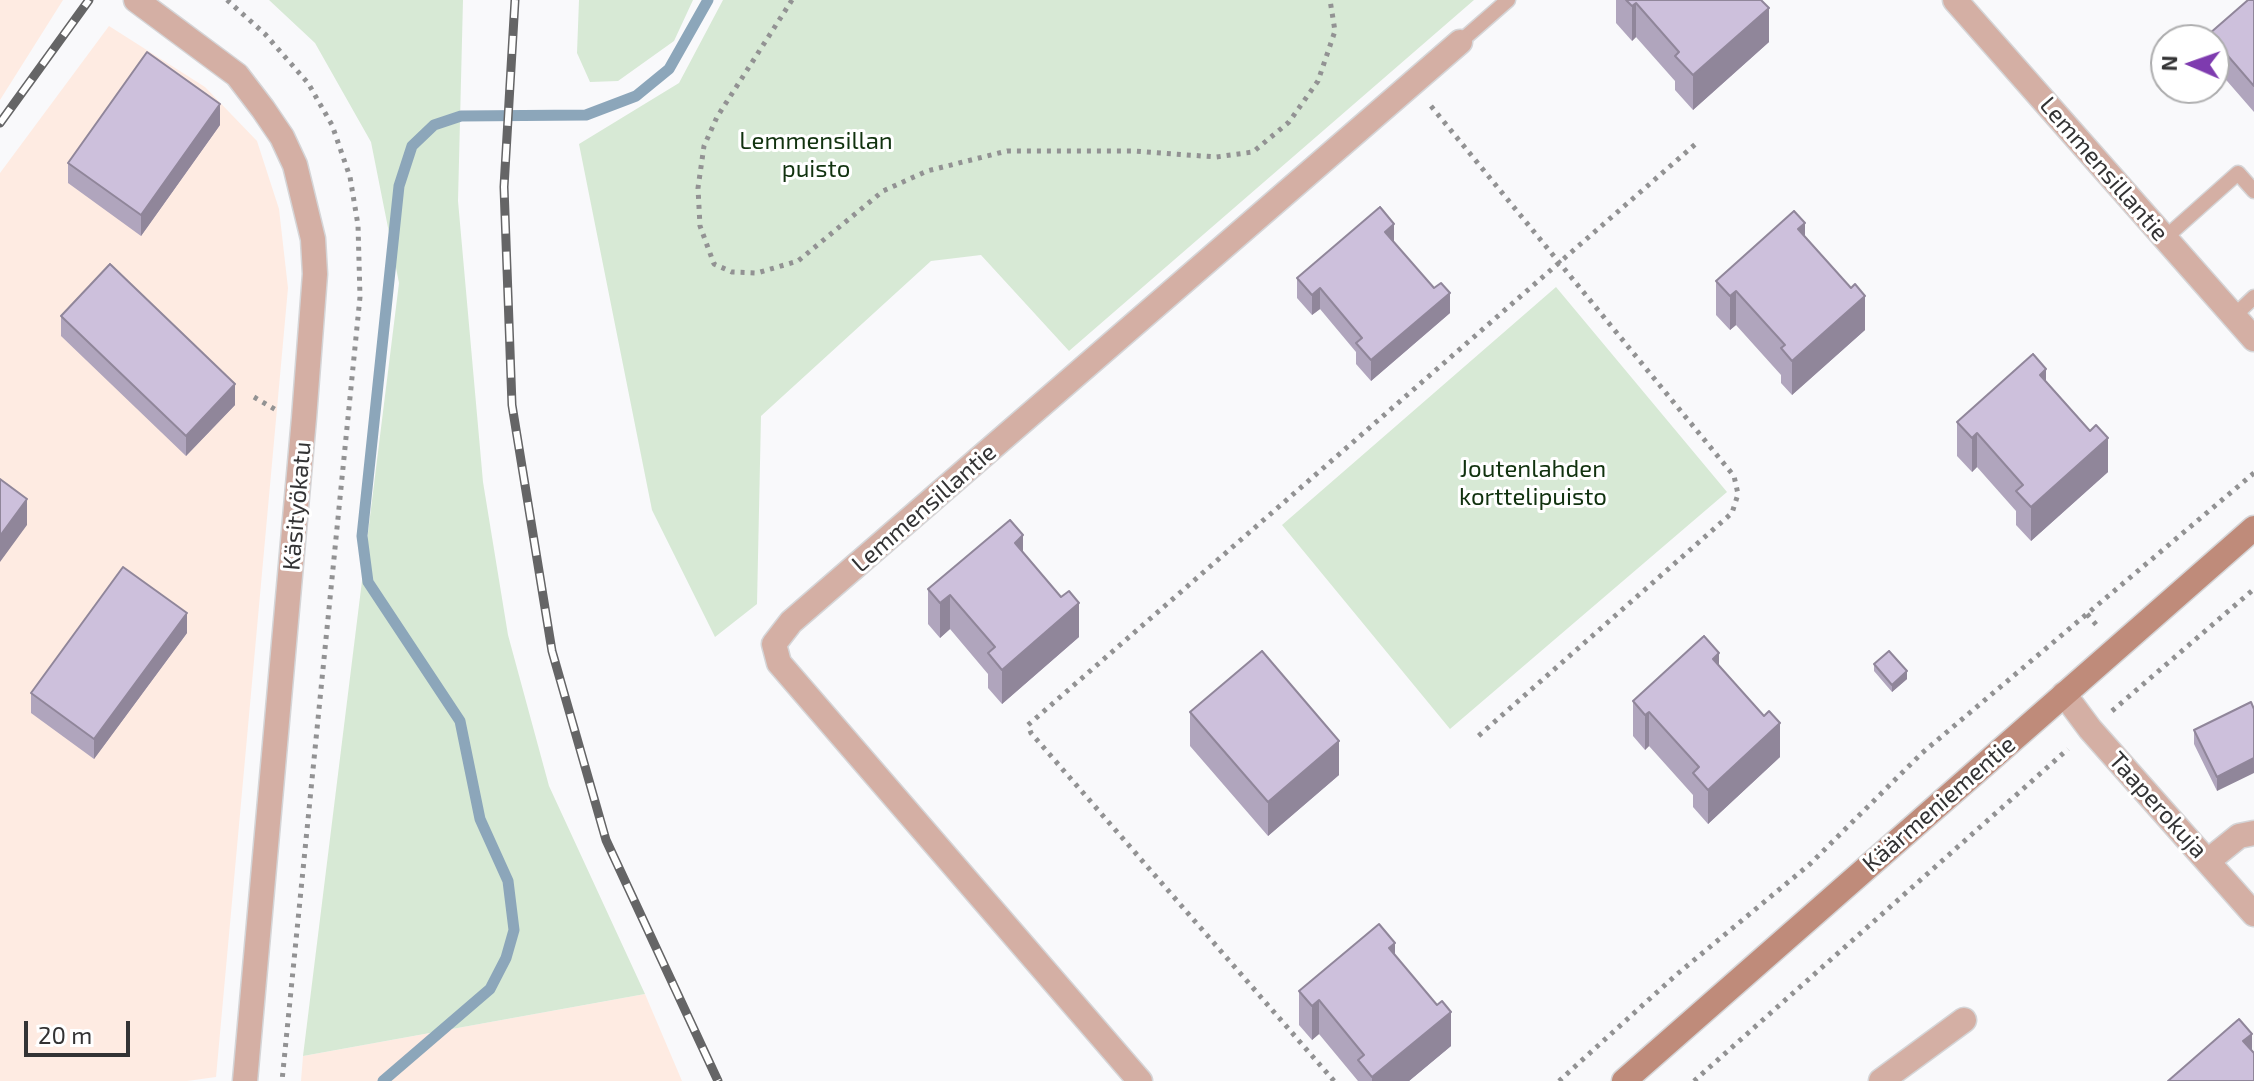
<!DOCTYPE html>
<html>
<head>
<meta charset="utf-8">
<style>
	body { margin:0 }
	#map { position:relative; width:2254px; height:1081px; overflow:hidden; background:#f9f9fb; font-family:"Exo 2",sans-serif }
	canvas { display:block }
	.north { position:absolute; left:2150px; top:24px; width:80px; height:80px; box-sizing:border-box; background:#fff; border:2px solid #adadae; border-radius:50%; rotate:272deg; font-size:22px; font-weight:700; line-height:32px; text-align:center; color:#333334 }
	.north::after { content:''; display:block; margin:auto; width:28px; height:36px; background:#7e3baf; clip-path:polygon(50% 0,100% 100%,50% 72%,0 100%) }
	.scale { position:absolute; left:24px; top:1021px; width:106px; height:36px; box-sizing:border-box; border:4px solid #333334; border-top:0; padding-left:10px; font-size:24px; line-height:28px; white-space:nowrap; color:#333334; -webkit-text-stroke:6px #fff; paint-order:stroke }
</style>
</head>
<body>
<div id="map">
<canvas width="2254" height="1081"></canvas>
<div class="north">N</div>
<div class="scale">20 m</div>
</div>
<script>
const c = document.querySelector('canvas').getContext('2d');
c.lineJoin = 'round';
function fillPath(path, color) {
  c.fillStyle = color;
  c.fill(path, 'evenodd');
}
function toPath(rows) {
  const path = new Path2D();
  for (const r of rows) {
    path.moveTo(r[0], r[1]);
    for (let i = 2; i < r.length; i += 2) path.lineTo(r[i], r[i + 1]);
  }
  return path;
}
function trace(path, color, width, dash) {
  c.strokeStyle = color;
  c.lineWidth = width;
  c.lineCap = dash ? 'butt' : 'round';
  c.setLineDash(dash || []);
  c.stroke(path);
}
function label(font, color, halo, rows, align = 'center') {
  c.font = font + ' "Exo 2",sans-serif';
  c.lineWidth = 6;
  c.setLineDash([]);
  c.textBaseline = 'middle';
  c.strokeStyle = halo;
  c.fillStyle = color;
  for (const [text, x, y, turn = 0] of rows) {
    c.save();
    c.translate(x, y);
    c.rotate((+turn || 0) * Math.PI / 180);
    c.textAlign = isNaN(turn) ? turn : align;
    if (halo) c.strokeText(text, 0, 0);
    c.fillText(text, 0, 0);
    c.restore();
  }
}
fillPath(toPath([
	[0,0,63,0,0,100],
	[109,26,205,87,257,141,279,209,288,288,216,1077,187,1081,0,1081,0,173],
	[645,994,682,1081,301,1081,303,1056]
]), '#feebe2');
fillPath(toPath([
	[269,0,463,0,458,201,483,482,508,635,549,786,645,994,303,1056,399,283,371,142,315,43],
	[579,0,693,0,674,41,618,81,590,82,577,53],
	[723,0,1474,0,1069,351,981,255,931,261,761,416,757,604,715,637,652,510,579,144,679,83],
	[1556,287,1727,492,1450,729,1282,525]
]), '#d7e9d5');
trace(toPath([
	[383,1081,490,989,506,958,514,930,508,881,480,819,460,721,368,582,362,536,399,186,412,146,434,125,461,116,586,115,636,96,669,69,708,0]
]), '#8ca6ba', 11);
const lane = toPath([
	[1460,42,1508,0],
	[2165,238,2238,173,2254,191],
	[2234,316,2254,297]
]);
const street = toPath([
	[136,0,237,75,263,109,282,137,295,165,313,239,315,274,304,418,245,1081],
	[1955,0,2254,339],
	[2064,694,2090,729,2254,914],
	[2208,861,2239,836,2254,833],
	[1140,1081,779,663,774,644,791,622,1460,42],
	[1881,1081,1964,1020]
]);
const secondary = toPath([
	[1624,1081,2254,528]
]);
trace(lane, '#d5d5d7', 17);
trace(street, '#d5d5d7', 27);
trace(secondary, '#d5d5d7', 27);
trace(toPath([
	[227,0,265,34,308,83,332,125,350,177,358,225,360,297,282,1081],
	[792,0,717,117,704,146,698,188,700,226,714,264,732,272,757,273,798,261,883,191,927,171,1007,151,1133,151,1216,157,1253,152,1289,122,1318,81,1335,31,1330,0],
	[1431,106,1734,476,1738,494,1732,513,1475,739],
	[254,397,276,410],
	[2087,614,2099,628],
	[2112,711,2254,589],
	[1334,1081,1031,733,1028,725,1699,141],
	[1559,1081,1676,975,1810,864,1922,753,2254,473],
	[1694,1081,2068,749]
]), '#929293', 5, [4, 6]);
trace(lane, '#d4afa4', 14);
trace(street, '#d4afa4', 24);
trace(secondary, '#bf8b7a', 24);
const rail = toPath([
	[515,0,504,187,512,405,552,651,606,840,718,1081],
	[0,123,89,0]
]);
trace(rail, '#656566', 9);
trace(rail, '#fff', 6, [18]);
fillPath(toPath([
	[1616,0,1761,0,1769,42,1693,110,1675,90,1675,81,1636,37,1632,41,1616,23],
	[2254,0,2254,112,2214,66,2214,40,2209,40,2209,34],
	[220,125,141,236,68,183,68,163],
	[1805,237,1865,330,1792,395,1781,383,1781,375,1736,325,1730,330,1716,315,1716,281],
	[1394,242,1450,313,1371,381,1356,364,1356,352,1320,309,1312,315,1297,298,1297,278],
	[61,316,235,405,186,456,61,336],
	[2046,383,2108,472,2031,541,2016,525,2016,511,1977,467,1972,472,1957,456,1957,422],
	[1023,553,1079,637,1002,704,988,688,988,674,950,629,940,638,928,624,928,589],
	[187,633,94,759,31,713,31,693],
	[1874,664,1907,679,1892,692,1874,671],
	[1719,666,1780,757,1708,824,1693,807,1693,795,1649,746,1645,750,1633,736,1633,701],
	[2254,709,2217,791,2194,744,2194,730],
	[1190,712,1339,775,1268,836,1190,746],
	[1395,955,1451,1046,1409,1081,1358,1081,1319,1034,1312,1040,1299,1025,1299,991]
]), '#b0a5bd');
fillPath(toPath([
	[1636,3,1636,37,1632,41,1632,6],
	[1769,8,1769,42,1693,110,1693,75],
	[220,104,220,125,141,236,141,215],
	[1805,223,1805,258,1798,229],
	[1394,224,1394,245,1385,232],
	[1320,288,1320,309,1312,315,1312,295],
	[1736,291,1736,325,1730,330,1730,296],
	[1450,293,1450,313,1371,381,1371,360],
	[1865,296,1865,330,1792,395,1792,361],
	[2046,369,2046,403,2040,375],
	[235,384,235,405,186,456,186,436],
	[1977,433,1977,467,1972,472,1972,438],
	[2108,438,2108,472,2031,541,2031,507],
	[27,499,27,525,0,562,0,536],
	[1023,535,1023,570,1015,543],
	[950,595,950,629,940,638,940,603],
	[1079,603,1079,637,1002,704,1002,670],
	[187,613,187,633,94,759,94,739],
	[1719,653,1719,688,1713,659],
	[1907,671,1907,679,1892,692,1892,685],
	[1649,712,1649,746,1645,750,1645,715],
	[1780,723,1780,757,1708,824,1708,790],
	[1339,741,1339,775,1268,836,1268,802],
	[2254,758,2254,773,2217,791,2217,777],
	[1395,943,1395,977,1389,948],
	[1319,1000,1319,1034,1312,1040,1312,1006],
	[1451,1012,1451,1046,1409,1081,1372,1081,1372,1077],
	[2252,1034,2252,1068,2243,1041]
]), '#90869a');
const building = toPath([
	[1626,0,1761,0,1769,8,1693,75,1675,56,1679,52,1636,3,1632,6,1626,0],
	[2248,0,2254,0,2254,86,2209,34,2248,0],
	[147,52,220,104,141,215,68,163,147,52],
	[1380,207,1394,224,1385,232,1434,288,1441,283,1450,293,1371,360,1356,343,1362,338,1320,288,1312,295,1297,278,1380,207],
	[1794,211,1805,223,1798,229,1851,288,1855,284,1865,296,1792,361,1781,348,1785,345,1736,291,1730,296,1716,281,1794,211],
	[110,264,235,384,186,436,61,316,110,264],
	[2033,354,2046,369,2040,375,2090,431,2096,425,2108,438,2031,507,2016,491,2023,485,1977,433,1972,438,1957,422,2033,354],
	[0,479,27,499,0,536,0,479],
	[1010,520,1023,535,1015,543,1061,597,1069,591,1079,603,1002,670,988,653,995,647,950,595,940,603,928,589,1010,520],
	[123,567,187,613,94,739,31,693,123,567],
	[1704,636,1719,653,1713,659,1764,716,1769,711,1780,723,1708,790,1693,773,1699,767,1649,712,1645,715,1633,701,1704,636],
	[1262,651,1339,741,1268,802,1190,712,1262,651],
	[1889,651,1907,671,1892,685,1874,664,1889,651],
	[2251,702,2254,709,2254,758,2217,777,2194,730,2251,702],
	[1379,924,1395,943,1389,948,1437,1005,1442,1001,1451,1012,1372,1077,1358,1060,1364,1055,1319,1000,1312,1006,1299,991,1379,924],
	[2239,1019,2252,1034,2243,1041,2254,1053,2254,1081,2168,1081,2239,1019]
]);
fillPath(building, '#cdc0dc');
trace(building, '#90869a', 2);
label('24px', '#11320f', '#fff', [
	["Lemmensillan",816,141],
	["puisto",816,169],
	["Joutenlahden",1533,469],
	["korttelipuisto",1533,497]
]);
label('24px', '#333334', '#fff', [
	["Lemmensillantie",2104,169,49],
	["Käsityökatu",297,506,-85],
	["Lemmensillantie",924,508,-41],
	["Käärmeniementie",1939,804,-41],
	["Taaperokuja",2158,805,48]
]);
</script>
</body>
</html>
